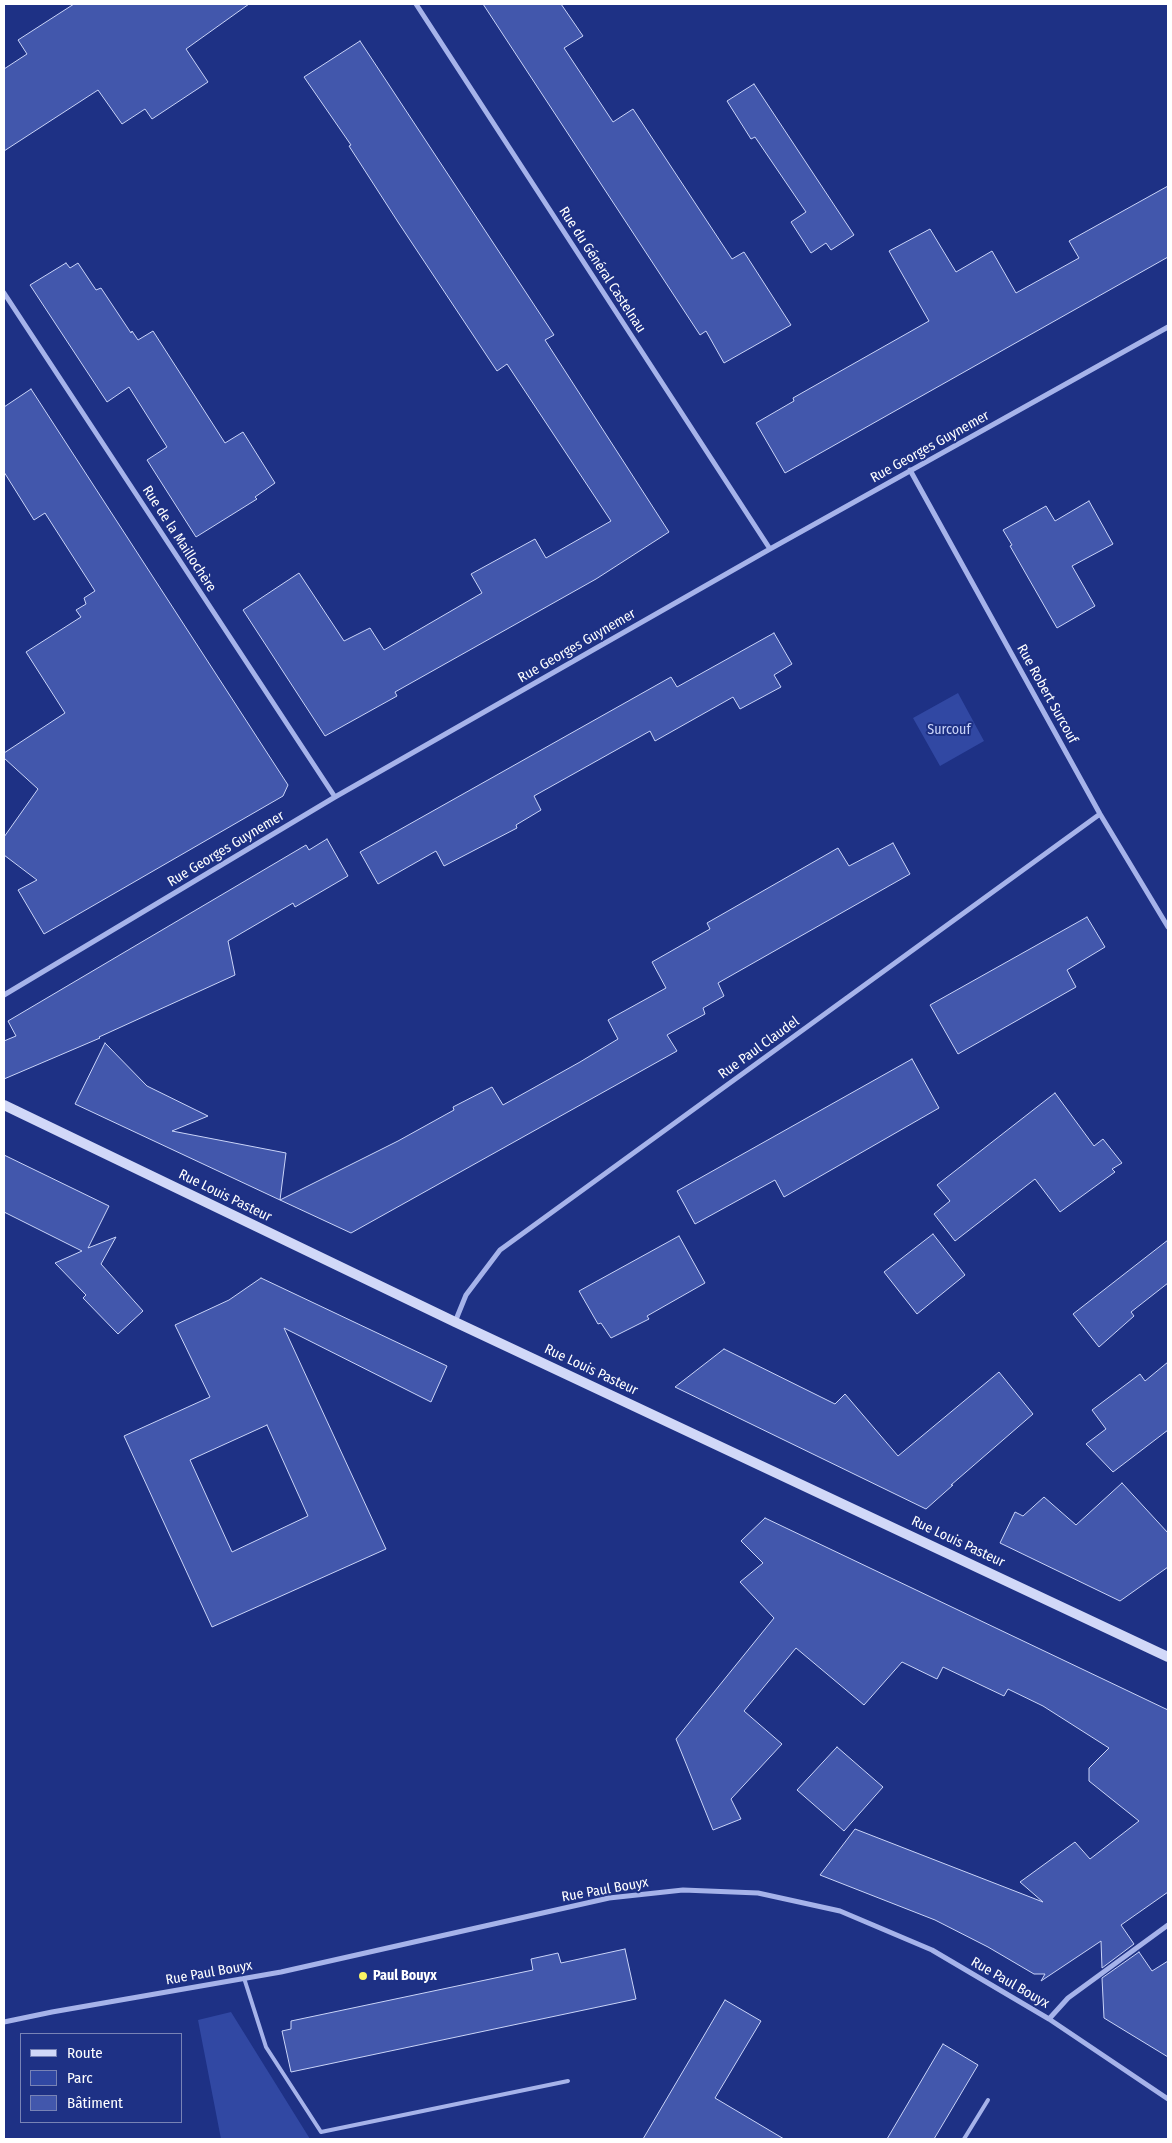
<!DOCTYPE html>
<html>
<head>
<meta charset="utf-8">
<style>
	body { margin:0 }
	#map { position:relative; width:1172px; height:2143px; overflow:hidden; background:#1e3185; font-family:"Fira Sans Condensed",sans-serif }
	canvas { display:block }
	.frame { position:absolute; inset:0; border:5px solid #fff; pointer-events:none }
	.legend { position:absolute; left:20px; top:2033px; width:162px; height:90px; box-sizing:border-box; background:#1e3185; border:1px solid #7883b6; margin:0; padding:6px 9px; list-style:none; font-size:15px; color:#fff }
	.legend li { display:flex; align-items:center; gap:10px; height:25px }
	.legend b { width:25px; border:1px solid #7883b6 }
</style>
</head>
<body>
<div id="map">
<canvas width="1172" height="2143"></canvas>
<div class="frame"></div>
<ul class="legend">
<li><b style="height:6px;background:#d1d8f8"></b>Route</li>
<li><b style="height:14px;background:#3148a3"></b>Parc</li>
<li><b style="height:14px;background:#4257ac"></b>Bâtiment</li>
</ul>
</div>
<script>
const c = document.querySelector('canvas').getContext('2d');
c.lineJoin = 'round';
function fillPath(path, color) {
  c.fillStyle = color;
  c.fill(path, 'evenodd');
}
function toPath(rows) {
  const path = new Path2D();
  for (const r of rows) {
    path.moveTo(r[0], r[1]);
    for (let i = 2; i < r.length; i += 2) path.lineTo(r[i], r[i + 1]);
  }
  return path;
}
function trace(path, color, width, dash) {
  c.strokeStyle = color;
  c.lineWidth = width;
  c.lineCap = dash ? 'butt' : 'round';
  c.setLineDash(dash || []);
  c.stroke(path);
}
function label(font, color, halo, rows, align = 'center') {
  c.font = font + ' "Fira Sans Condensed",sans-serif';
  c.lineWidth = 4;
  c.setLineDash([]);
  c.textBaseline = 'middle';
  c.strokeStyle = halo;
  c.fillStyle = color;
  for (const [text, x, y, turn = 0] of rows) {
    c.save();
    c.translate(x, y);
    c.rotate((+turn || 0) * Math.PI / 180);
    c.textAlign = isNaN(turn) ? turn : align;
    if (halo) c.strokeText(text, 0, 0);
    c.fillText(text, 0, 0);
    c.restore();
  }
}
fillPath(toPath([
	[958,693,984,741,940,766,913,718],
	[231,2012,310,2139,221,2139,198,2020]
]), '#3148a3');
const building = toPath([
	[74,4,249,4,186,49,208,82,152,119,145,109,122,124,98,90,4,151,4,69,27,54,18,40,74,4],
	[483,4,561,4,583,36,564,48,613,122,633,109,732,259,744,252,791,325,724,363,706,331,700,335,483,4],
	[360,41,554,335,545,340,669,532,596,579,395,692,397,696,325,736,243,610,299,573,344,641,370,628,384,650,482,593,471,574,535,539,546,558,611,521,507,364,497,371,398,222,349,146,351,145,304,77,360,41],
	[754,84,854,235,831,250,826,243,811,253,791,222,806,212,755,137,751,139,727,101,754,84],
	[1168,186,1168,257,785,473,756,423,794,401,793,398,929,321,889,251,930,229,956,272,992,251,1016,293,1079,258,1069,241,1168,186],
	[66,263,70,268,78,263,96,290,101,288,131,333,132,331,138,340,153,331,225,443,243,432,275,483,255,497,257,499,196,537,147,460,167,447,129,387,107,402,30,285,66,263],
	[31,389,288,785,283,796,44,934,18,890,37,880,4,855,4,837,38,789,4,758,4,753,65,713,26,652,81,617,76,610,86,604,84,598,95,591,45,513,34,520,4,472,4,407,31,389],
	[1089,501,1113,544,1072,566,1095,606,1057,628,1010,546,1012,545,1003,530,1046,506,1055,521,1089,501],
	[774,633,792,664,774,675,781,687,740,709,733,697,655,741,650,731,534,796,541,810,516,825,517,828,444,866,436,851,378,884,360,852,671,677,677,687,774,633],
	[327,839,348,876,295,907,293,903,228,941,235,975,99,1037,100,1038,4,1079,4,1041,16,1036,8,1021,306,845,309,850,327,839],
	[893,843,910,874,718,983,724,996,703,1008,705,1014,667,1035,677,1051,351,1233,280,1200,398,1141,454,1110,453,1107,492,1087,503,1105,580,1062,618,1039,608,1020,666,988,652,962,710,929,707,923,838,848,849,866,893,843],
	[1087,917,1105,947,1067,970,1076,987,958,1054,930,1005,1087,917],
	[105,1043,147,1086,208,1116,172,1131,286,1153,280,1200,75,1104,105,1043],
	[912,1059,939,1108,784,1197,775,1180,695,1224,677,1191,912,1059],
	[1055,1093,1094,1146,1103,1139,1122,1163,1112,1169,1115,1172,1060,1212,1035,1179,955,1241,934,1214,950,1201,937,1185,1055,1093],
	[4,1155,109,1206,88,1248,116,1237,101,1264,143,1311,118,1334,83,1298,86,1295,55,1263,82,1251,4,1212,4,1155],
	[933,1234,965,1275,917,1314,884,1272,933,1234],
	[679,1236,705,1283,647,1316,649,1319,611,1338,601,1323,598,1324,579,1291,679,1236],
	[1168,1240,1168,1283,1131,1312,1134,1316,1099,1347,1073,1314,1168,1240],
	[261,1278,447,1366,431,1402,284,1328,386,1549,212,1627,124,1436,210,1397,175,1325,229,1300,261,1278],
	[267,1425,308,1516,232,1552,190,1460,267,1425],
	[724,1349,835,1404,845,1394,898,1456,999,1372,1033,1414,951,1485,953,1485,926,1509,675,1387,724,1349],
	[1168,1362,1168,1430,1113,1472,1086,1444,1106,1429,1092,1410,1140,1374,1145,1381,1168,1362],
	[1122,1483,1168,1533,1168,1567,1120,1601,1000,1543,1015,1512,1023,1516,1044,1497,1076,1525,1122,1483],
	[765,1518,1168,1710,1168,1892,1121,1925,1134,1944,1102,1968,1101,1941,1041,1981,1045,1974,1034,1974,988,1947,935,1920,820,1875,855,1829,1043,1902,1020,1882,1075,1842,1090,1859,1139,1821,1089,1781,1089,1768,1109,1748,1043,1706,1008,1689,1004,1696,943,1667,937,1679,902,1662,864,1705,796,1648,744,1711,782,1744,731,1799,741,1819,713,1830,676,1739,774,1618,740,1582,763,1563,741,1541,765,1518],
	[837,1747,883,1787,844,1831,797,1790,837,1747],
	[625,1949,636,1999,291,2072,282,2031,291,2029,291,2021,533,1970,531,1959,558,1953,561,1963,625,1949],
	[1139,1952,1152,1971,1168,1961,1168,2057,1104,2018,1102,1978,1139,1952],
	[725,2000,761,2021,715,2098,784,2139,643,2139,725,2000],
	[943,2044,978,2065,934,2139,887,2139,943,2044]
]);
fillPath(building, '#4257ac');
trace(building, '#cad4f8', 1);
trace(toPath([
	[244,1978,266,2047,321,2132,568,2081],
	[964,2139,988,2100]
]), '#a6b3ea', 4);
trace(toPath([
	[416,4,770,549],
	[4,293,335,797],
	[910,470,1100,814,1168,927],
	[4,995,335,797,770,549,1168,327],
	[455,1322,466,1295,500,1250,1100,814],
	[1049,2019,1068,1998,1168,1925],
	[4,2022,52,2012,281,1972,609,1898,683,1890,758,1893,840,1911,932,1950,1049,2019,1168,2099]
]), '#a6b3ea', 5);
trace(toPath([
	[4,1105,455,1322,1168,1657]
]), '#d1d8f8', 10);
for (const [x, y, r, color] of [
	[363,1976,5,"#faf464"]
]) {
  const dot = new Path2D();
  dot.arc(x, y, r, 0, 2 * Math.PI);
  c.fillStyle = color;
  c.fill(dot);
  trace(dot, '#1e3185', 2);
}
label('14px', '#fff', '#1e3185', [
	["Rue du Général Castelnau",602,270,57],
	["Rue Georges Guynemer",930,447,-29],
	["Rue de la Maillochère",179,539,57],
	["Rue Georges Guynemer",577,646,-30],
	["Rue Robert Surcouf",1047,694,61],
	["Rue Georges Guynemer",226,849,-31],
	["Rue Paul Claudel",759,1048,-36],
	["Rue Louis Pasteur",225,1196,26],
	["Rue Louis Pasteur",591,1370,25],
	["Rue Louis Pasteur",958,1542,25],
	["Rue Paul Bouyx",605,1890,-10],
	["Rue Paul Bouyx",209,1973,-10],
	["Rue Paul Bouyx",1010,1983,30]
]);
label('14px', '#cad4f8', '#1e3185', [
	["Surcouf",949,730]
]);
label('bold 14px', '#fff', '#1e3185', [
	["Paul Bouyx",373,1976]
], 'left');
</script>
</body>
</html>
